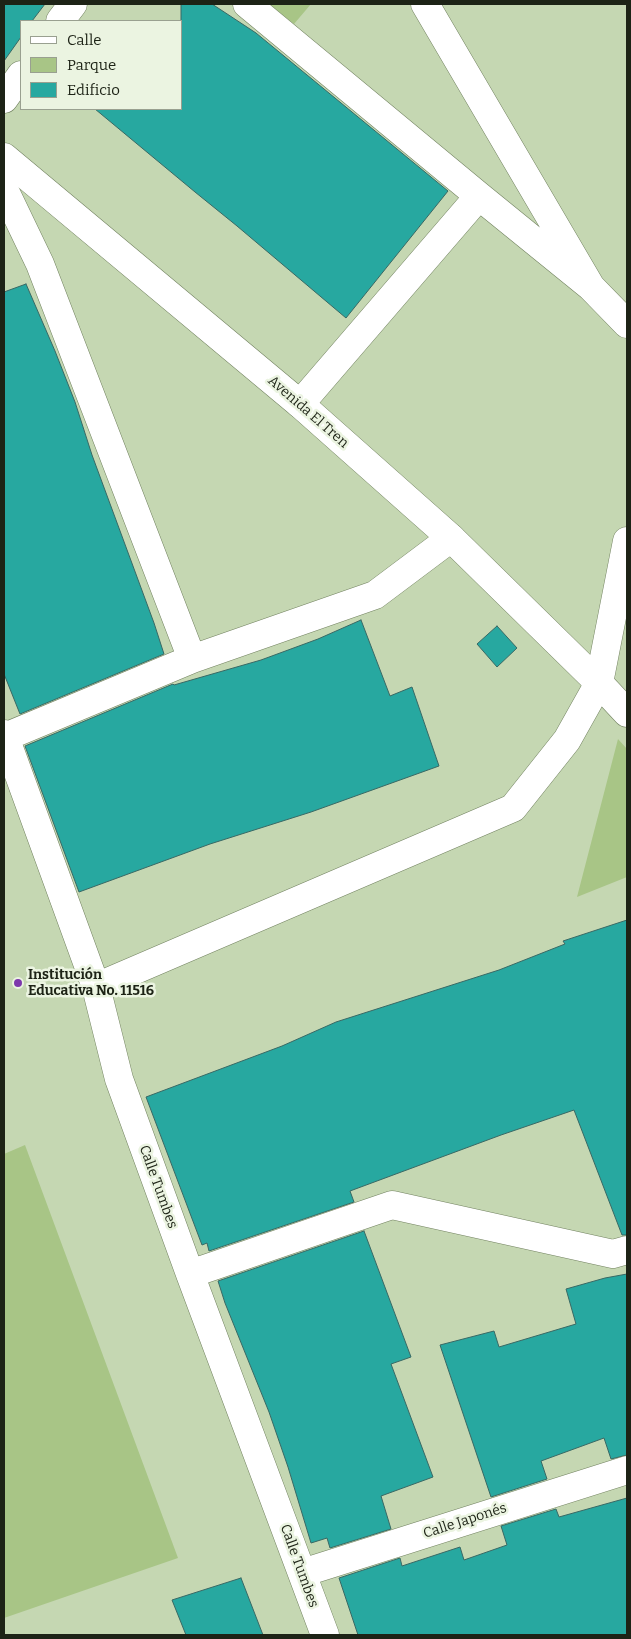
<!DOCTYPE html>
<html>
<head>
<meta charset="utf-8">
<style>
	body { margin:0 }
	#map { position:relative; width:631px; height:1639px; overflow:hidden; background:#c5d7b2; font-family:Bitter,serif }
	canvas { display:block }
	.frame { position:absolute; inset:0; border:5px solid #1d2316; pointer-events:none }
	.legend { position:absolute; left:20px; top:20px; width:162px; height:90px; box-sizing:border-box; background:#ebf4e1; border:1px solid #99a090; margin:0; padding:6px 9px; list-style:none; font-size:15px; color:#1d2316 }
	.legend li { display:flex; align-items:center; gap:10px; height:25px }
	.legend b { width:25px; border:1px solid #99a090 }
</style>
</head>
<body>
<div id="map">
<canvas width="631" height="1639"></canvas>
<div class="frame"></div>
<ul class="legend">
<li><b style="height:6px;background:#fff"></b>Calle</li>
<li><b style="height:14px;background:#a8c586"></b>Parque</li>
<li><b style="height:14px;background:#27a8a0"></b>Edificio</li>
</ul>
</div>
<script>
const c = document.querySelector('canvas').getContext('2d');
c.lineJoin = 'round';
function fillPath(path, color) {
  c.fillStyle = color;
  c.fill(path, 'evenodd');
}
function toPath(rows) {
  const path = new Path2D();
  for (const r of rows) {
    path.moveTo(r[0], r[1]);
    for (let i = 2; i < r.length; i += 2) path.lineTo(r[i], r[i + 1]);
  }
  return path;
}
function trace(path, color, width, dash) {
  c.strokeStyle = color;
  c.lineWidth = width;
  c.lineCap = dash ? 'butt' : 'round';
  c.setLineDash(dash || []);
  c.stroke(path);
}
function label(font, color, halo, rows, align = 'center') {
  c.font = font + ' Bitter,serif';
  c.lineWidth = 5;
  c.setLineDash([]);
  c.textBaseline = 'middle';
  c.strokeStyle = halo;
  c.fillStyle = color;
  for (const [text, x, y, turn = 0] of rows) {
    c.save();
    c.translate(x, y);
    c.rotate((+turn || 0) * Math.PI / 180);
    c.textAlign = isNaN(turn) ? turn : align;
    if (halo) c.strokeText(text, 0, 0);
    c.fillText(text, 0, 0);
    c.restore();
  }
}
fillPath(toPath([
	[269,4,311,4,294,24],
	[618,739,627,749,627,877,577,897],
	[25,1145,178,1558,4,1618,4,1154]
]), '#a8c586');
const building = toPath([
	[4,4,45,4,32,21,21,21,21,37,4,61,4,4],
	[181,4,212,4,256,33,448,191,346,318,237,226,195,192,95,109,181,109,181,4],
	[26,284,55,351,75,402,92,455,154,623,164,654,20,714,4,674,4,292,26,284],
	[361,620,390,696,412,687,439,766,311,812,210,844,79,892,25,746,173,684,174,685,261,660,318,639,361,620],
	[497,626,517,648,497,667,477,644,497,626],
	[627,920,627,1235,622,1235,574,1110,501,1135,350,1191,354,1202,209,1251,207,1243,202,1245,146,1097,282,1046,336,1022,499,970,565,944,563,941,627,920],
	[364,1231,411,1357,391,1364,433,1477,381,1496,391,1529,330,1548,327,1538,311,1543,288,1467,269,1412,225,1303,218,1281,364,1231],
	[627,1274,627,1455,611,1459,604,1438,541,1461,547,1479,491,1497,440,1345,494,1331,499,1347,576,1324,566,1289,605,1278,627,1274],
	[627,1498,627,1635,358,1635,339,1578,400,1558,402,1566,460,1547,464,1560,507,1545,501,1526,556,1509,559,1517,627,1498],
	[241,1578,263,1635,186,1635,172,1600,241,1578]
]);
fillPath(building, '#27a8a0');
trace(building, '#386864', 1);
const minor = toPath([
	[247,4,479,196,591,287],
	[425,4,591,287,627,324],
	[60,21,73,4],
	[4,99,21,75],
	[4,189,40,264,192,659],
	[300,404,479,196],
	[4,734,96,987,119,1079,190,1274,325,1635],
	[5,737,192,659,375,595,451,538],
	[96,987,513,808,567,740,599,683],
	[190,1274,392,1205,613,1254,627,1250],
	[302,1573,627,1470]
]);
const secondary = toPath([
	[4,157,300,404,451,538,599,683,627,713],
	[599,683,627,541]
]);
trace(minor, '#728260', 29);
trace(secondary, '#728260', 29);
trace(minor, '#fff', 28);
trace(secondary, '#fff', 28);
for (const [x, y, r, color] of [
	[18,983,5,"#7d38ac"]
]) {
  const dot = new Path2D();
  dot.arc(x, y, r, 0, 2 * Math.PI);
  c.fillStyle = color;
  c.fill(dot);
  trace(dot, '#ebf4e1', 2);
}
label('14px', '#1d2316', '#ebf4e1', [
	["Avenida El Tren",308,412,41],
	["Calle Tumbes",158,1187,70],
	["Calle Japonés",465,1521,-18],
	["Calle Tumbes",299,1566,70]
]);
label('bold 14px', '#1d2316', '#ebf4e1', [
	["Institución",28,975],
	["Educativa No. 11516",28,991]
], 'left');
</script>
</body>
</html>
